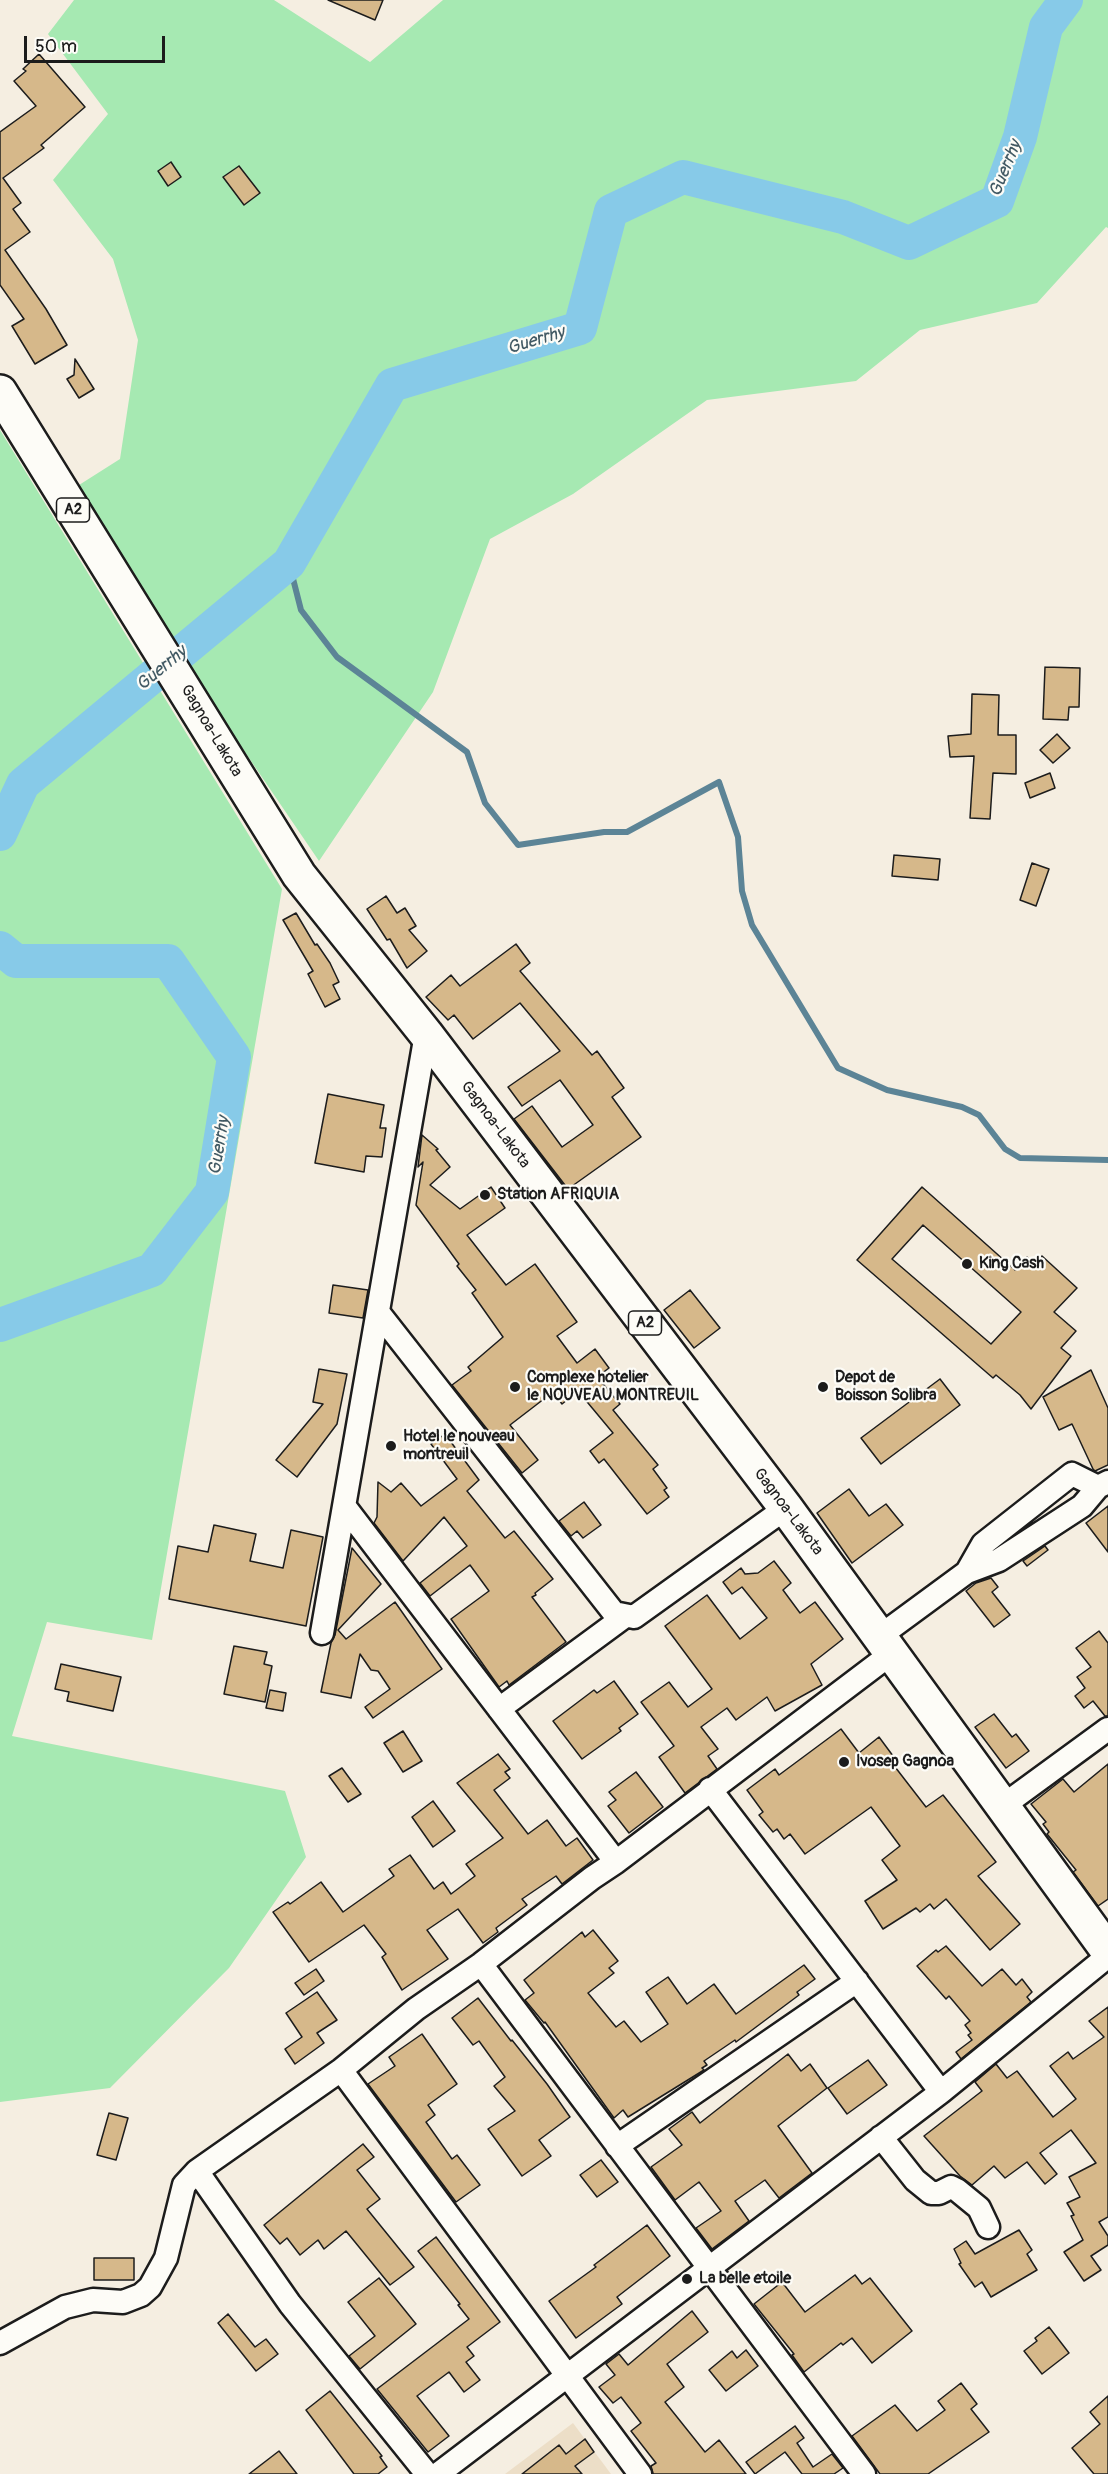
<!DOCTYPE html>
<html>
<head>
<meta charset="utf-8">
<style>
	body { margin:0 }
	#map { position:relative; width:1108px; height:2474px; overflow:hidden; background:#f5eee1; font-family:Pangolin,sans-serif }
	canvas { display:block }
	.scale { position:absolute; left:24px; top:36px; width:141px; height:27px; box-sizing:border-box; border:3px solid #1c1c1c; border-top:0; padding-left:8px; font-size:18px; line-height:21px; white-space:nowrap; color:#1c1c1c; -webkit-text-stroke:4px #fdfcf7; paint-order:stroke }
</style>
</head>
<body>
<div id="map">
<canvas width="1108" height="2474"></canvas>
<div class="scale">50 m</div>
</div>
<script>
const c = document.querySelector('canvas').getContext('2d');
c.lineJoin = 'round';
function fillPath(path, color) {
  c.fillStyle = color;
  c.fill(path, 'evenodd');
}
function toPath(rows) {
  const path = new Path2D();
  for (const r of rows) {
    path.moveTo(r[0], r[1]);
    for (let i = 2; i < r.length; i += 2) path.lineTo(r[i], r[i + 1]);
  }
  return path;
}
function trace(path, color, width, dash) {
  c.strokeStyle = color;
  c.lineWidth = width;
  c.lineCap = dash ? 'butt' : 'round';
  c.setLineDash(dash || []);
  c.stroke(path);
}
function label(font, color, halo, rows, align = 'center') {
  c.font = font + ' Pangolin,sans-serif';
  c.lineWidth = 4.5;
  c.setLineDash([]);
  c.textBaseline = 'middle';
  c.strokeStyle = halo;
  c.fillStyle = color;
  for (const [text, x, y, turn = 0] of rows) {
    c.save();
    c.translate(x, y);
    c.rotate((+turn || 0) * Math.PI / 180);
    c.textAlign = isNaN(turn) ? turn : align;
    if (halo) c.strokeText(text, 0, 0);
    c.fillText(text, 0, 0);
    c.restore();
  }
}
fillPath(toPath([
	[573,2423,611,2474,505,2474]
]), '#ecdec7');
fillPath(toPath([
	[74,0,274,0,370,62,443,0,1108,0,1108,228,1106,227,1037,303,920,330,856,381,707,400,573,494,490,539,433,692,319,861,68,492,120,459,138,340,113,259,53,180,108,114,48,34],
	[0,430,282,889,152,1640,47,1622,12,1736,285,1791,306,1857,229,1968,110,2088,0,2102]
]), '#a6e9b2');
trace(toPath([
	[289,563,301,610,337,657,467,752,485,803,518,845,604,832,627,832,719,782,738,837,742,891,752,925,838,1068,887,1090,962,1107,979,1115,1005,1149,1020,1158,1108,1160]
]), '#5c8496', 6);
trace(toPath([
	[0,834,23,784,289,563,392,385,580,328,611,211,683,177,843,217,909,243,997,201,1020,137,1046,27,1066,0],
	[0,948,16,961,168,961,234,1057,212,1192,152,1270,0,1325]
]), '#87cae8', 34);
const building = toPath([
	[328,0,383,0,375,20,328,0],
	[39,54,85,107,41,145,44,148,3,178,21,203,13,209,30,232,5,250,46,309,67,345,35,364,12,326,24,319,0,285,0,132,36,106,14,81,26,71,23,69,39,54],
	[171,162,181,177,168,186,158,171,171,162],
	[239,166,260,193,244,205,223,177,239,166],
	[75,359,94,389,79,398,67,379,74,375,75,359],
	[1045,667,1080,668,1079,707,1069,707,1068,720,1043,719,1045,667],
	[972,694,999,695,998,735,1016,735,1016,774,993,773,990,819,970,818,974,756,950,757,948,736,971,734,972,694],
	[1057,734,1070,748,1053,763,1040,750,1057,734],
	[1050,773,1055,788,1030,798,1025,783,1050,773],
	[894,855,940,859,938,880,892,876,894,855],
	[1032,863,1049,869,1036,906,1020,900,1032,863],
	[386,896,397,913,405,908,416,926,409,930,427,951,407,968,390,939,387,940,367,909,386,896],
	[296,913,315,945,317,944,330,963,339,982,333,985,340,999,325,1007,308,974,313,971,283,920,296,913],
	[516,944,530,963,520,971,592,1055,597,1051,624,1088,612,1097,641,1137,568,1189,514,1119,532,1106,562,1147,593,1125,560,1080,522,1106,508,1087,560,1051,520,1003,473,1039,454,1015,448,1020,426,997,451,975,460,986,516,944],
	[328,1094,384,1105,380,1128,386,1128,382,1157,366,1156,364,1172,315,1163,328,1094],
	[422,1135,438,1149,436,1150,450,1167,430,1185,460,1209,491,1187,505,1208,467,1235,506,1285,535,1264,577,1322,557,1336,577,1363,595,1349,609,1368,597,1377,620,1404,613,1410,658,1465,653,1469,667,1488,664,1490,669,1497,647,1514,604,1459,599,1463,590,1451,613,1433,578,1391,562,1404,553,1392,510,1425,538,1460,522,1473,452,1385,471,1371,468,1367,503,1337,472,1293,476,1290,457,1266,459,1264,416,1205,423,1162,418,1167,422,1135],
	[922,1187,1015,1270,1027,1257,1035,1264,1042,1256,1077,1288,1054,1312,1076,1331,1061,1348,1071,1356,1031,1409,1020,1395,996,1375,993,1378,857,1260,922,1187],
	[923,1225,1021,1312,991,1344,892,1259,923,1225],
	[333,1285,368,1290,363,1318,329,1313,333,1285],
	[690,1290,720,1328,694,1348,664,1310,690,1290],
	[319,1369,347,1374,337,1424,297,1477,276,1460,323,1404,313,1402,319,1369],
	[1091,1370,1108,1408,1108,1465,1095,1471,1093,1469,1072,1424,1059,1430,1043,1397,1091,1370],
	[940,1379,960,1405,881,1464,861,1438,940,1379],
	[445,1434,479,1480,467,1491,505,1538,514,1531,553,1579,535,1593,536,1595,532,1597,566,1642,509,1685,507,1681,499,1687,451,1619,489,1591,470,1565,430,1596,420,1583,467,1546,444,1517,403,1561,374,1523,377,1517,378,1482,391,1492,401,1483,421,1506,457,1479,431,1444,445,1434],
	[849,1489,869,1516,886,1504,903,1525,852,1563,817,1513,849,1489],
	[584,1502,601,1525,583,1538,577,1531,571,1536,559,1521,584,1502],
	[1108,1506,1108,1552,1086,1523,1108,1506],
	[214,1525,256,1534,250,1561,283,1568,291,1530,323,1537,306,1626,169,1599,178,1546,208,1552,214,1525],
	[1045,1546,1048,1550,1027,1566,1023,1561,1045,1546],
	[352,1548,381,1584,338,1630,346,1639,395,1602,442,1669,373,1718,365,1707,390,1689,378,1671,371,1670,360,1654,351,1698,321,1692,331,1643,335,1635,352,1548],
	[774,1561,791,1583,783,1590,800,1613,815,1602,843,1639,811,1664,822,1685,775,1711,767,1697,736,1720,727,1708,701,1727,718,1749,708,1756,717,1769,685,1793,659,1757,674,1746,641,1702,669,1682,688,1707,712,1689,665,1626,707,1595,740,1639,767,1618,742,1587,732,1594,723,1582,741,1568,745,1574,758,1573,774,1561],
	[991,1578,998,1587,992,1592,1010,1615,994,1627,966,1591,976,1583,991,1578],
	[1099,1631,1108,1643,1108,1716,1105,1716,1093,1701,1084,1708,1075,1696,1085,1688,1077,1677,1091,1667,1076,1648,1099,1631],
	[234,1646,267,1652,264,1664,272,1666,265,1702,224,1694,234,1646],
	[61,1664,121,1677,113,1711,67,1701,69,1692,55,1689,61,1664],
	[614,1681,638,1714,619,1728,621,1731,582,1759,553,1721,594,1690,597,1693,614,1681],
	[270,1690,286,1693,283,1711,266,1708,270,1690],
	[994,1714,1012,1737,1016,1734,1029,1751,1006,1768,975,1727,994,1714],
	[841,1729,859,1753,879,1737,896,1760,892,1763,926,1807,943,1795,996,1862,978,1876,1020,1924,990,1950,946,1899,934,1909,930,1904,920,1912,916,1908,883,1929,865,1901,897,1880,882,1860,900,1846,871,1807,805,1854,790,1834,784,1839,777,1829,773,1832,759,1815,763,1812,747,1790,775,1769,779,1775,841,1729],
	[403,1731,422,1761,403,1772,384,1743,403,1731],
	[498,1754,510,1769,505,1772,510,1778,494,1790,528,1834,547,1820,566,1846,577,1838,593,1860,562,1884,556,1876,522,1899,527,1905,496,1928,498,1932,483,1943,458,1909,427,1930,448,1959,402,1990,382,1957,386,1954,364,1925,309,1962,273,1912,288,1902,290,1904,321,1882,343,1912,394,1876,389,1869,410,1855,434,1889,443,1882,451,1894,475,1876,466,1864,503,1838,457,1783,498,1754],
	[1108,1764,1108,1899,1098,1906,1073,1872,1076,1870,1047,1834,1049,1832,1043,1824,1046,1822,1031,1804,1063,1779,1074,1792,1108,1764],
	[342,1768,361,1794,348,1802,329,1776,342,1768],
	[636,1772,663,1807,629,1833,608,1806,616,1800,609,1792,636,1772],
	[433,1801,455,1831,433,1847,412,1817,433,1801],
	[593,1930,618,1961,609,1968,614,1973,588,1993,616,2027,624,2021,641,2042,668,2024,646,1992,668,1977,687,2004,714,1984,736,2014,804,1965,815,1979,797,1992,799,1995,736,2042,735,2040,704,2061,707,2065,702,2068,704,2070,628,2117,623,2110,614,2118,545,2022,544,2023,525,2000,534,1993,524,1980,582,1932,585,1937,593,1930],
	[946,1946,982,1986,1002,1969,1016,1985,1022,1979,1032,1992,1027,1997,1031,2002,961,2059,956,2052,972,2040,968,2035,971,2033,965,2025,970,2021,949,1996,946,1999,917,1966,936,1950,938,1952,946,1946],
	[316,1969,324,1981,304,1995,295,1983,316,1969],
	[317,1992,337,2020,317,2033,324,2043,295,2064,285,2049,302,2037,286,2013,317,1992],
	[478,1998,511,2041,512,2040,547,2084,570,2117,539,2140,551,2156,522,2176,488,2129,515,2111,494,2086,505,2077,479,2041,473,2045,452,2018,478,1998],
	[1108,2007,1108,2217,1099,2222,1108,2236,1108,2245,1091,2256,1101,2270,1084,2281,1064,2252,1083,2240,1071,2216,1074,2215,1067,2203,1080,2197,1069,2177,1096,2163,1071,2130,1040,2153,1057,2174,1045,2184,1027,2162,1005,2178,994,2166,972,2185,960,2176,924,2136,982,2091,975,2082,996,2064,1007,2078,1017,2071,1053,2117,1076,2099,1050,2066,1068,2052,1073,2059,1104,2037,1089,2021,1108,2007],
	[422,2034,457,2084,428,2105,435,2115,426,2122,452,2159,457,2155,480,2185,456,2202,368,2084,395,2066,389,2057,422,2034],
	[788,2054,801,2071,810,2064,827,2088,778,2126,812,2173,779,2198,765,2180,735,2201,749,2221,712,2249,696,2228,721,2211,699,2182,675,2200,651,2167,682,2145,669,2129,692,2112,700,2123,788,2054],
	[868,2060,887,2085,847,2114,828,2088,868,2060],
	[109,2113,128,2118,116,2160,97,2155,109,2113],
	[363,2144,374,2157,357,2170,380,2199,367,2209,414,2267,390,2285,346,2231,324,2249,318,2240,300,2255,287,2238,280,2244,264,2225,363,2144],
	[601,2160,618,2182,597,2197,580,2175,601,2160],
	[647,2225,670,2256,617,2297,622,2304,576,2338,549,2301,596,2267,594,2265,647,2225],
	[1019,2230,1032,2250,1027,2254,1037,2270,991,2297,982,2282,975,2287,959,2264,961,2263,954,2249,966,2241,975,2254,1019,2230],
	[436,2237,500,2322,467,2347,474,2356,466,2362,480,2380,464,2392,449,2372,417,2396,449,2436,428,2452,377,2389,469,2319,458,2305,460,2304,418,2251,436,2237],
	[94,2258,134,2258,134,2280,94,2280,94,2258],
	[855,2275,862,2284,870,2278,912,2331,872,2363,852,2338,843,2345,841,2343,804,2372,792,2355,794,2354,754,2304,782,2282,805,2312,855,2275],
	[379,2278,416,2324,360,2369,349,2356,375,2336,348,2302,379,2278],
	[692,2311,708,2332,667,2364,684,2387,665,2402,705,2452,719,2440,746,2474,653,2474,651,2466,656,2463,631,2431,641,2423,621,2397,613,2403,599,2387,615,2375,606,2364,619,2354,628,2365,692,2311],
	[228,2314,255,2347,266,2339,278,2354,256,2371,218,2323,228,2314],
	[1049,2327,1069,2353,1042,2374,1024,2351,1037,2341,1035,2338,1049,2327],
	[746,2350,758,2366,726,2391,709,2370,732,2351,737,2358,746,2350],
	[961,2383,977,2404,971,2409,989,2432,928,2474,880,2474,852,2436,895,2405,917,2431,945,2410,938,2401,961,2383],
	[330,2391,382,2456,380,2457,387,2467,378,2474,354,2474,306,2410,330,2391],
	[1108,2396,1108,2474,1094,2474,1072,2448,1100,2424,1090,2412,1108,2396],
	[795,2426,804,2438,797,2443,813,2467,832,2454,843,2468,834,2474,802,2474,785,2452,755,2474,746,2462,795,2426],
	[585,2439,594,2452,575,2466,582,2474,522,2474,559,2445,566,2454,585,2439],
	[279,2451,297,2474,249,2474,279,2451]
]);
fillPath(building, '#d6b88a');
trace(building, '#1c1c1c', 1.5);
const street = toPath([
	[378,1312,614,1613,634,1617,786,1508],
	[345,1507,616,1862],
	[967,1572,983,1544,1072,1474,1098,1487],
	[322,1633,426,1034],
	[880,1636,967,1572,999,1560,1082,1506,1098,1487,1108,1482],
	[499,1709,624,1617],
	[710,1789,941,2092],
	[1004,1805,1108,1729],
	[481,1964,864,2474],
	[341,2070,640,2474],
	[881,2137,915,2180,931,2193,939,2193,951,2187,957,2190,979,2208,988,2227],
	[617,2146,857,1981],
	[197,2171,290,2304,427,2474],
	[0,2343,65,2307,93,2300,123,2302,141,2295,150,2287,166,2258,184,2185,197,2171,341,2070,416,2009,481,1964,592,1878,616,1862,892,1653],
	[438,2474,941,2092,1108,1956]
]);
const primary = toPath([
	[0,392,299,875,426,1034,786,1508,1108,1951]
]);
trace(street, '#1c1c1c', 27);
trace(primary, '#1c1c1c', 38);
trace(street, '#fdfcf7', 22);
trace(primary, '#fdfcf7', 33);
for (const [x, y, r, color] of [
	[485,1195,6,"#1c1c1c"],
	[967,1264,6,"#1c1c1c"],
	[515,1387,6,"#1c1c1c"],
	[823,1387,6,"#1c1c1c"],
	[391,1446,6,"#1c1c1c"],
	[844,1762,6,"#1c1c1c"],
	[687,2279,6,"#1c1c1c"]
]) {
  const dot = new Path2D();
  dot.arc(x, y, r, 0, 2 * Math.PI);
  c.fillStyle = color;
  c.fill(dot);
  trace(dot, '#fdfcf7', 2);
}
for (const [x, y, w] of [
	[73,510,33],
	[645,1323,33]
]) {
  const box = new Path2D();
  box.roundRect(x - w / 2, y - 12, w, 24, 4.5);
  c.fillStyle = '#fdfcf7';
  c.fill(box);
  trace(box, '#1c1c1c', 1.5);
}
label('bold 15px', '#1c1c1c', null, [
	["A2",73,510],
	["A2",645,1323]
]);
label('16px', '#1c1c1c', '#fdfcf7', [
	["Gagnoa-Lakota",211,731,59],
	["Gagnoa-Lakota",495,1125,53],
	["Gagnoa-Lakota",788,1512,53]
]);
label('bold 16px', '#1c1c1c', '#fdfcf7', [
	["Station AFRIQUIA",497,1195],
	["King Cash",979,1264],
	["Complexe hotelier",527,1378],
	["le NOUVEAU MONTREUIL",527,1396],
	["Depot de",835,1378],
	["Boisson Solibra",835,1396],
	["Hotel le nouveau",403,1437],
	["montreuil",403,1455],
	["Ivosep Gagnoa",856,1762],
	["La belle etoile",699,2279]
], 'left');
label('italic 18px', '#415963', '#fdfcf7', [
	["Guerrhy",1006,169,-68],
	["Guerrhy",536,341,-17],
	["Guerrhy",162,669,-40],
	["Guerrhy",220,1146,-81]
]);
</script>
</body>
</html>
